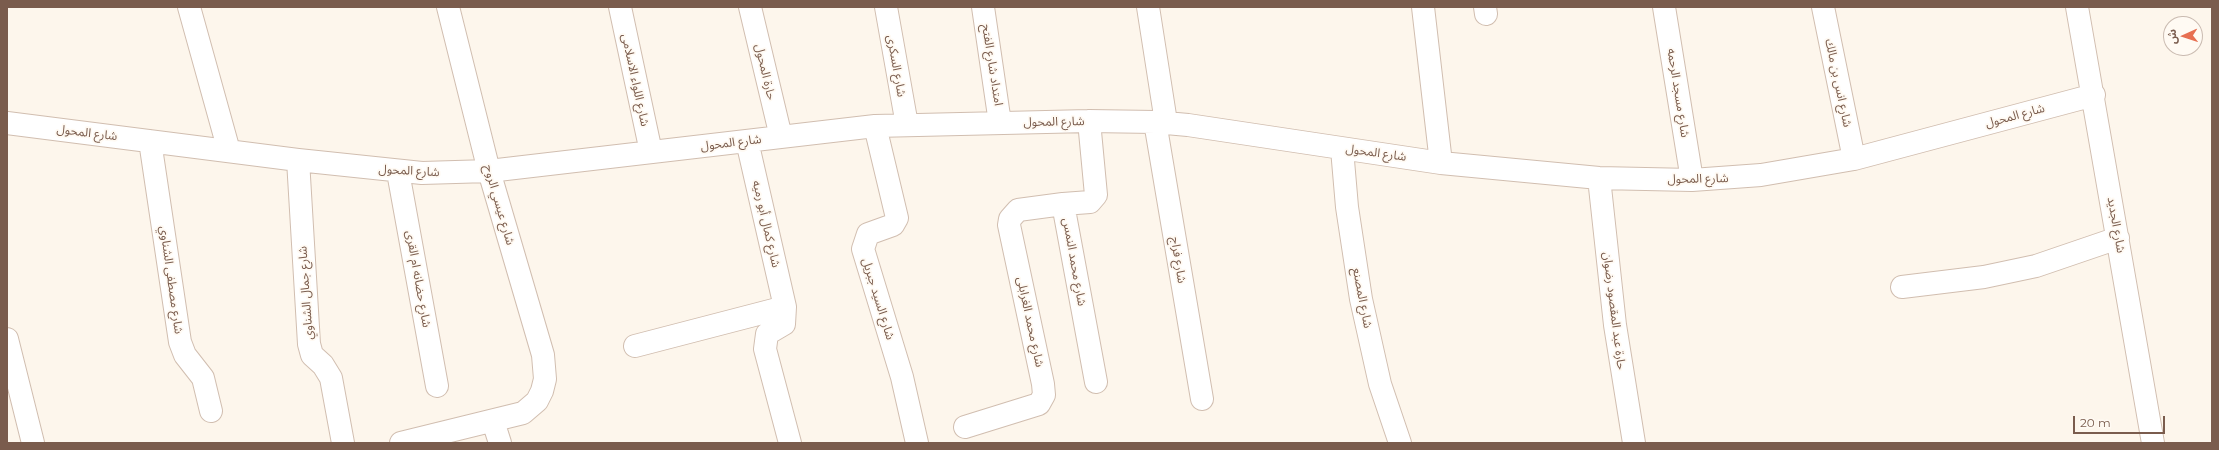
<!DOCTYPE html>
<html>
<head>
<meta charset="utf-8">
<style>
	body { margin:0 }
	#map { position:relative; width:2219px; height:450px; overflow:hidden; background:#fdf6ec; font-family:Montserrat,"Noto Sans Arabic",sans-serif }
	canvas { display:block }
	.frame { position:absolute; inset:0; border:8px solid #7a5c4d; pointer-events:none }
	.north { position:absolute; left:2163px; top:16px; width:40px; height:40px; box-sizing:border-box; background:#fffaf3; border:1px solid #cabbb1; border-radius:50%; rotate:267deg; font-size:11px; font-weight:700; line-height:16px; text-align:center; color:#7a5c4d }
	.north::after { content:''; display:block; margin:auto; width:14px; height:18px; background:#e76f51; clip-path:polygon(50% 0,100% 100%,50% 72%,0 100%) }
	.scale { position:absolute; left:2073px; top:416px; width:92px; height:18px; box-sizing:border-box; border:2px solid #7a5c4d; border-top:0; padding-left:5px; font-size:12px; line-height:14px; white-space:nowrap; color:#7a5c4d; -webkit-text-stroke:3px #fffaf3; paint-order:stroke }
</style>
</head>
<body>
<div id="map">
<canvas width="2219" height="450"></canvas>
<div class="frame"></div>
<div class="north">ش</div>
<div class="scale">20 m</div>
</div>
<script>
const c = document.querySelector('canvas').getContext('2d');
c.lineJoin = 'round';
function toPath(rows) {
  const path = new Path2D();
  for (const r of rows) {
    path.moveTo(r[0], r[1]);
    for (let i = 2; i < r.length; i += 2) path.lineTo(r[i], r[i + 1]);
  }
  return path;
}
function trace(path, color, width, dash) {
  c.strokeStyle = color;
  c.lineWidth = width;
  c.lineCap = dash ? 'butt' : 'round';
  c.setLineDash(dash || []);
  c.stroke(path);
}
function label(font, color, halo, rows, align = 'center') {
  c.font = font + ' Montserrat,"Noto Sans Arabic",sans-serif';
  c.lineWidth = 3.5;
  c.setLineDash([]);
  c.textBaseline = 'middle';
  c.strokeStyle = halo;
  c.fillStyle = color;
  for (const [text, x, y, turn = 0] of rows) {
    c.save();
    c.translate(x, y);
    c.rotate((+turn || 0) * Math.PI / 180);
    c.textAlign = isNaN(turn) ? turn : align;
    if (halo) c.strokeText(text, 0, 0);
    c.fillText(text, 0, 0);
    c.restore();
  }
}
const minor = toPath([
	[189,7,229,151],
	[620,7,651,152],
	[750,7,781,137],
	[886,7,907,125],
	[983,7,1000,123],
	[1148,7,1166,122],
	[1423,7,1441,163],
	[1485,7,1486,14],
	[1664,7,1692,180],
	[1823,7,1854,159],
	[2077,7,2153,443],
	[1089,121,1096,195,1090,202,1063,204,1096,382],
	[1155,122,1202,399],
	[7,123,298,160,422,173,489,171,875,126,1089,121,1155,122,1188,125,1441,163,1599,178,1692,180,1761,175,1854,159,2094,95],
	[875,126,897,218,893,225,868,234,863,249,902,377,917,443],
	[150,141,180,342,185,355,203,378,211,411],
	[747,141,785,307,784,324,767,334,765,349,790,443],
	[1342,149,1347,207,1361,299,1380,384,1400,443],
	[298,160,309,344,312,355,323,365,331,378,343,443],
	[398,172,437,386],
	[1599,178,1615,325,1634,443],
	[1902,287,1984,277,2036,266,2118,238],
	[7,339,33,443],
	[635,346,785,307],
	[493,421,500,443],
	[965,427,1039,404,1044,395,1043,384,1009,225,1010,219,1018,210,1063,204],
	[401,443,523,413,537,401,542,391,545,379,543,355,489,171,448,7]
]);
trace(minor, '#d1beb0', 24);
trace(minor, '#fff', 22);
label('12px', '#7a5c4d', '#fffaf3', [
	["امتداد شارع الفتح",992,65,81],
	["شارع السكرى",896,66,80],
	["حارة المحول",765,72,77],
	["شارع اللواء الاسلامى",635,80,78],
	["شارع انس بن مالك",1838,83,78],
	["شارع مسجد الرحمه",1678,93,81],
	["شارع المحول",2015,116,-15],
	["شارع المحول",1054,122,-1],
	["شارع المحول",87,133,7],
	["شارع المحول",731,143,-7],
	["شارع المحول",1376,153,8],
	["شارع المحول",409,171,3],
	["شارع المحول",1698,179,-1],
	["شارع عيسي الروح",499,205,74],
	["شارع كمال أبو رميه",766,224,77],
	["شارع الجديد",2116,225,80],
	["شارع فراج",1178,260,81],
	["شارع محمد النمس",1074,262,80],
	["شارع حضانه ام القرى",418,279,80],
	["شارع مصطفى الشناوي",171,280,82],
	["شارع جمال الشناوي",306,293,-94],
	["شارع المصنع",1362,298,79],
	["شارع السيد جبريل",878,299,73],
	["حارة عبد المقصود رضوان",1614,311,83],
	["شارع محمد الغرابلى",1030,322,78]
]);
</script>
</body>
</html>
